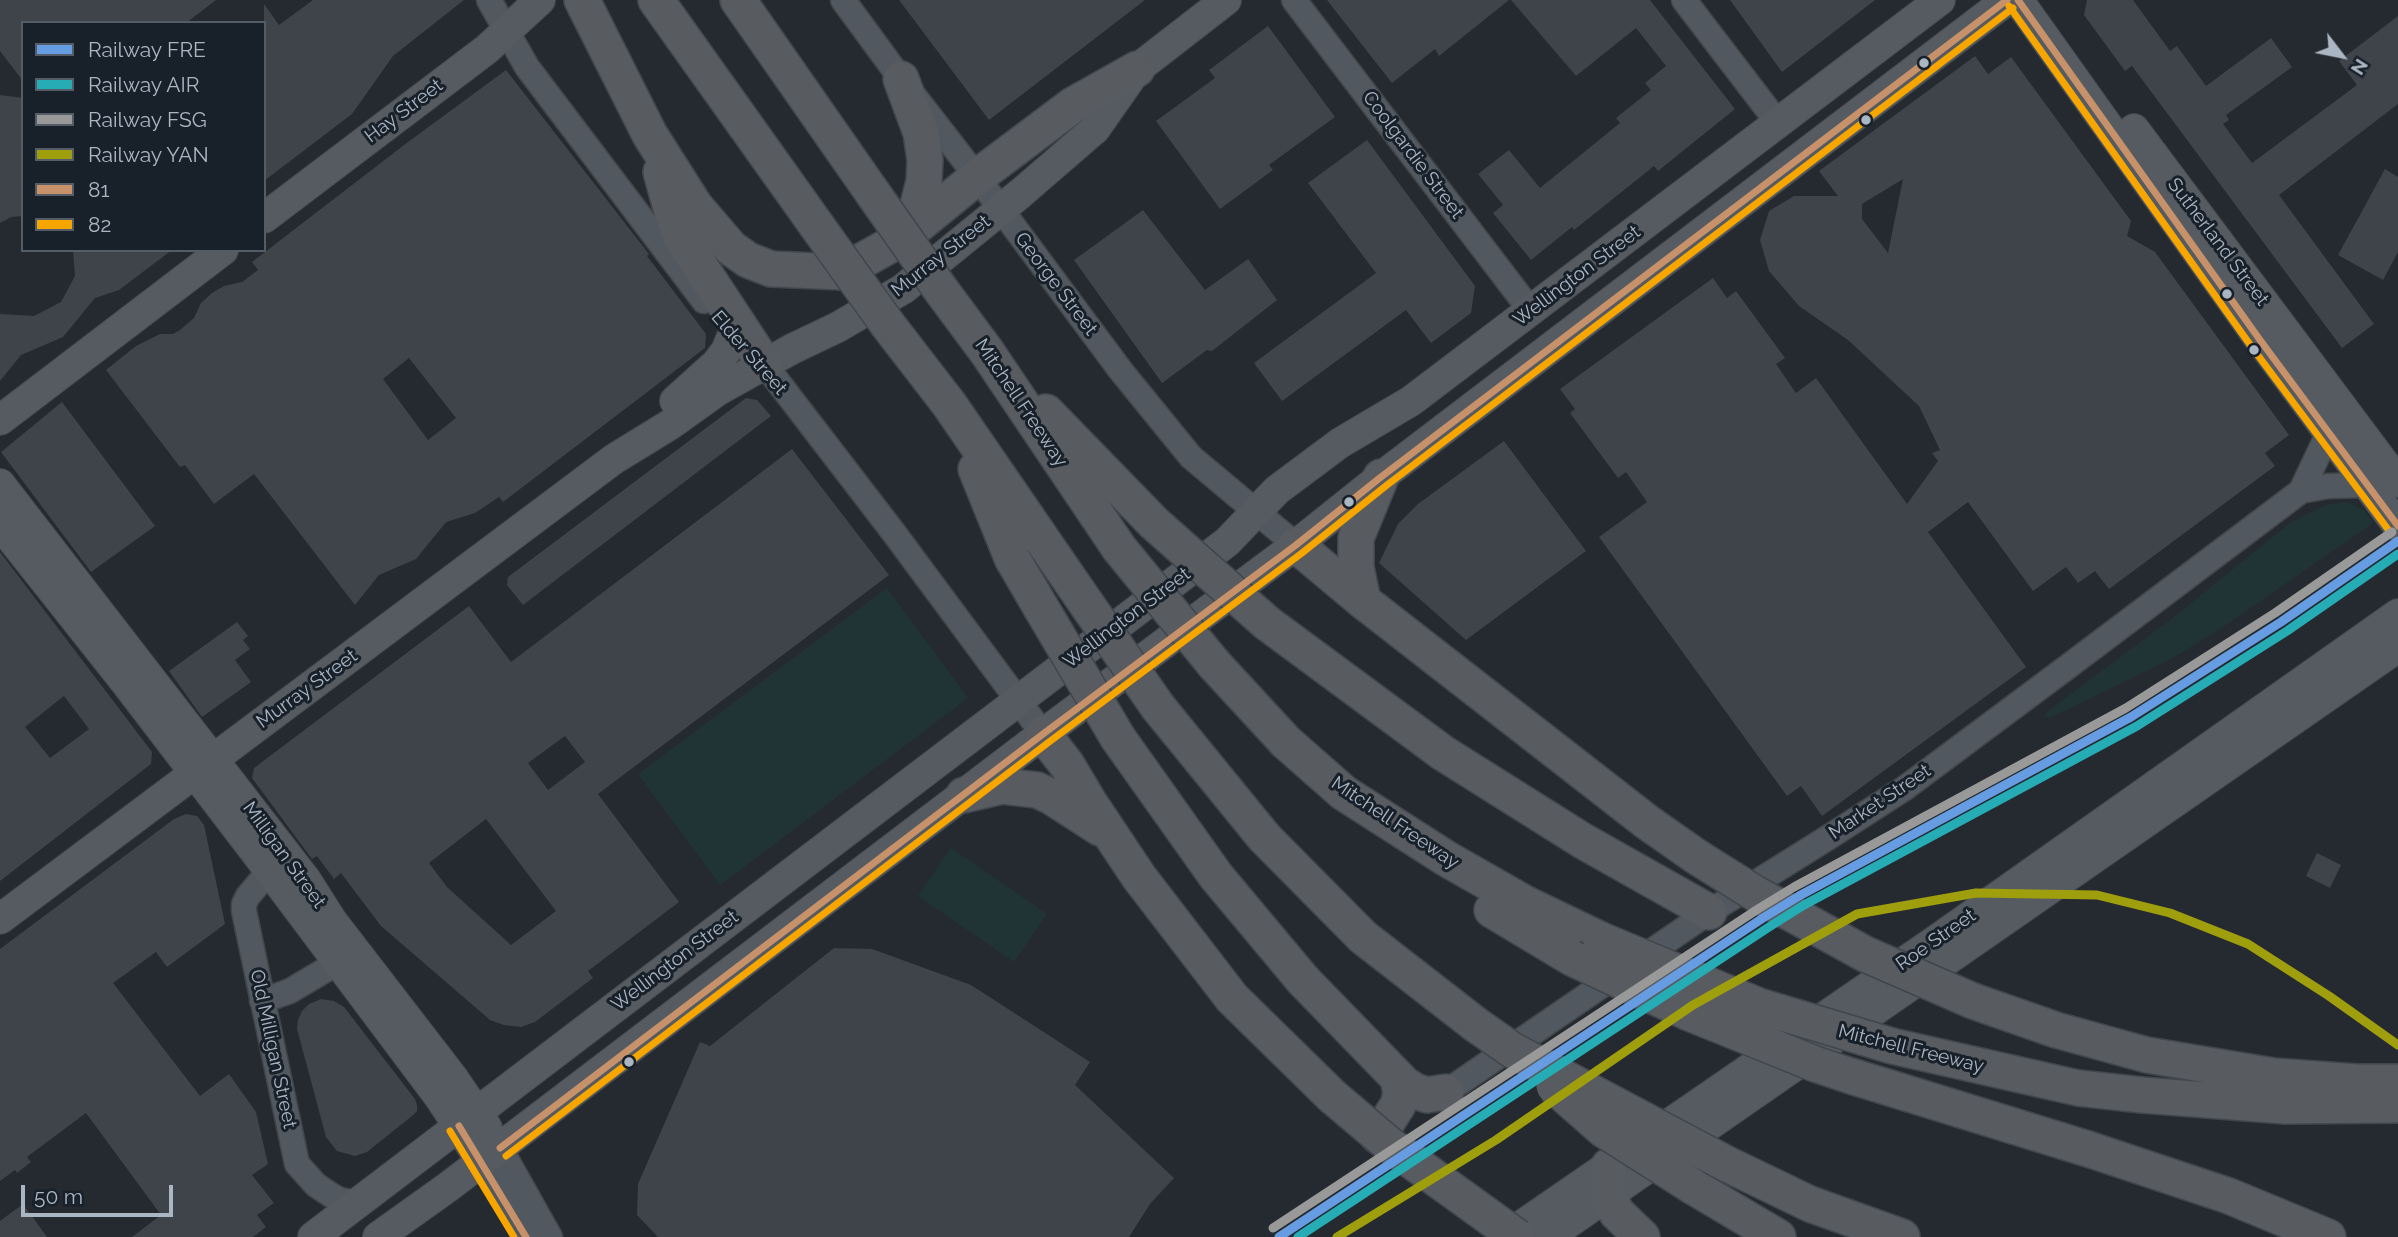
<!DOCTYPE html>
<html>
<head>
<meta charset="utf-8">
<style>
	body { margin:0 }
	#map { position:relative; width:2398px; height:1237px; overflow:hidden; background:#242a30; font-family:Raleway,sans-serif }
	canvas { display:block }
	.legend { position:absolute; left:21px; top:21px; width:245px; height:231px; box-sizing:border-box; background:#18202a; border:2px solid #535c67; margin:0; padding:9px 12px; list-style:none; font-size:21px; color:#abb6c3 }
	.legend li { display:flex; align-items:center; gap:14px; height:35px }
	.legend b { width:35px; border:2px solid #535c67 }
	.north { position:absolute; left:2307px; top:21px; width:70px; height:70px; -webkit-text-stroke:5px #18202a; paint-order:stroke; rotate:122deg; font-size:19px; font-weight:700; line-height:28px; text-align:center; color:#abb6c3 }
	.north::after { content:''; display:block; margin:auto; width:24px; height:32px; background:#abb6c3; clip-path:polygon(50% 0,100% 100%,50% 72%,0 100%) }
	.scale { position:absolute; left:21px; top:1185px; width:152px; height:32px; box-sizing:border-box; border:4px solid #abb6c3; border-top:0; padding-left:9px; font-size:21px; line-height:24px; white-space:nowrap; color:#abb6c3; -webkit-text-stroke:5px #18202a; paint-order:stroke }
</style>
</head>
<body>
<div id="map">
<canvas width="2398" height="1237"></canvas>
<ul class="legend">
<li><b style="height:9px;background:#669ce2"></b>Railway FRE</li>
<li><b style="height:9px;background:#26acb5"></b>Railway AIR</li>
<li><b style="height:9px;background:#999"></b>Railway FSG</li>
<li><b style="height:9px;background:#9f9e0d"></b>Railway YAN</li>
<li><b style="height:9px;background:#c7916a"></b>81</li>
<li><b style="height:9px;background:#f7a600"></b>82</li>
</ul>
<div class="north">N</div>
<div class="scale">50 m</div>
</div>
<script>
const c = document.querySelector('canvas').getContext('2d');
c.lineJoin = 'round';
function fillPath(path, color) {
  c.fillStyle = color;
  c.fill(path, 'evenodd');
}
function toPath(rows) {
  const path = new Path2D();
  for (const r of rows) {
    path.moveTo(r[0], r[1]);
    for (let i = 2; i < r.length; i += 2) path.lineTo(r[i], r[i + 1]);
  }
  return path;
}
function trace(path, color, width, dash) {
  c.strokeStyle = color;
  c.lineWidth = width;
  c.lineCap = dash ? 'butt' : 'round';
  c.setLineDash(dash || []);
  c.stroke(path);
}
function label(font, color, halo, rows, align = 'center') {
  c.font = font + ' Raleway,sans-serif';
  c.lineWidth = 6;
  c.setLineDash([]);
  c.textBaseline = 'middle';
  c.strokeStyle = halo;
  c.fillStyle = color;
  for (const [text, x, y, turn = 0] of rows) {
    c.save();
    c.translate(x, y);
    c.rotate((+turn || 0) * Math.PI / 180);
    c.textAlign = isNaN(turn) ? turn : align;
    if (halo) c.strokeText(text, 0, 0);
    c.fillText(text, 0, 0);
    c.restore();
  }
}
fillPath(toPath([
	[2346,502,2364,510,2373,523,2223,627,2173,658,2052,717,2045,717,2047,712,2170,620,2290,523,2326,505],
	[887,588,968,698,720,885,638,774],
	[951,848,1047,914,1014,962,918,896]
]), '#213435');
fillPath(toPath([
	[0,0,216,0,186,23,23,23,23,81,0,51],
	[313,0,464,0,393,56,352,114,264,181,264,4,279,25],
	[899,0,1145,0,989,120],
	[1327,0,1509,0,1439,56,1435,49,1392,83],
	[1511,0,1650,0,1735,109,1658,171,1654,166,1574,230,1572,227,1531,260,1493,213,1503,205,1478,174,1509,150,1540,188,1620,123,1616,118,1651,90,1645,83,1666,66,1636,28,1576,76],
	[1730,0,1875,0,1782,72],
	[2087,0,2133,0,2170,51,2177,46,2206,86,2271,38,2292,67,2226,115,2229,120,2223,124,2252,163,2357,85,2339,61,2398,16,2398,104,2279,195,2374,324,2342,348,2132,66,2125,71,2084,15],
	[1268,26,1335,117,1269,165,1273,170,1220,209,1156,121,1215,78,1209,70],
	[1975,56,1988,74,2011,57,2131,221,2127,236,2155,252,2289,435,2265,453,2275,466,2109,589,2095,571,2078,583,2066,567,2033,591,1968,502,1928,532,2026,667,1822,816,1801,786,1787,796,1599,537,1647,502,1626,472,1618,478,1570,413,1575,409,1560,389,1713,278,1727,298,1736,291,1785,358,1776,364,1796,393,1816,378,1907,504,1938,461,1932,453,1940,450,1919,406,1848,340,1799,306,1769,271,1760,240,1769,211,1794,196,1838,196,1819,171],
	[1903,179,1888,253,1862,219,1862,204],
	[506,70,649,254,647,256,706,334,705,348,503,502,499,497,475,513,446,522,416,559,379,575,355,605,254,474,214,504,185,465,180,467,106,370,136,346,160,334,173,334,180,330,194,318,201,303,212,293,224,286,242,282,258,270,252,262,404,145],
	[409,358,456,418,428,440,383,379],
	[0,95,23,98,23,216,11,217,0,223],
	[1367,140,1475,286,1471,313,1431,343,1406,310,1282,401,1254,363,1376,273,1308,183],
	[2385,169,2398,177,2398,252,2383,280,2338,255],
	[1143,210,1205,290,1248,259,1277,300,1212,351,1207,350,1162,383,1074,260],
	[73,250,172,250,119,290,95,298,63,337,21,355,0,381,0,314,34,316,61,302,75,276],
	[746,398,757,400,771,416,523,605,507,585,508,577],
	[62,402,155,526,91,572,1,452],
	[1504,441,1586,551,1466,640,1379,563,1398,524,1418,504],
	[792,449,889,575,598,794,679,902,588,971,593,978,535,1022,521,1027,504,1025,490,1020,381,926,341,873,334,879,317,856,312,859,252,778,254,768,469,606,511,662],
	[565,736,585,762,548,790,528,763],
	[486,819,556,911,511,945,447,887,429,863],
	[0,552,152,752,151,764,0,881],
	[64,696,89,729,50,758,25,727],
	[237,622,248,636,243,640,250,649,235,660,251,682,202,717,169,671],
	[186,814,197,816,204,825,225,924,167,967,156,952,113,983,200,1096,229,1074,256,1112,268,1164,252,1175,274,1203,257,1215,266,1227,253,1237,132,1237,161,1215,86,1113,27,1157,31,1162,17,1173,15,1170,0,1181,0,949,174,819],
	[2317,853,2341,865,2330,888,2306,876],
	[834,948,872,949,971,985,1090,1062,1075,1085,1174,1178,1150,1204,1129,1237,658,1237,637,1215,638,1184,700,1042,710,1046],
	[321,999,334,1001,344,1007,415,1099,417,1105,417,1111,412,1116,367,1152,355,1156,337,1151,326,1137,297,1029,298,1020,302,1011,309,1004],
	[23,1204,47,1237,0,1237,0,1221]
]), '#3f444a');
const minor = toPath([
	[489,0,527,67,704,301],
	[843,0,901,79,977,177,1121,371,1191,457,1296,545],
	[1294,0,1531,311],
	[1684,0,1778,123],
	[754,356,765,365,894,533,1043,734],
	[2301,491,2328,486,2368,485],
	[266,866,265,876,248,896,244,904,244,911,297,1164,316,1185,331,1195,340,1200,359,1203],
	[262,1001,290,991,337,963],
	[1446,1092,1709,912,1829,837,1905,788,2070,665,2301,491,2329,432],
	[500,1148,550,1237],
	[482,1162,526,1237]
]);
const major = toPath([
	[2018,0,2260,340,2398,526],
	[2134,129,2398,482],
	[264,218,487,49,540,0],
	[675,401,716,364,726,351,734,332,730,311],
	[0,420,223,250],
	[0,484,306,880,332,921,453,1078,487,1128],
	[0,524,126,683,266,866,440,1098,482,1162],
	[0,919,614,459,671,424,717,391,792,349,838,327,903,289,1021,193,1095,129,1137,69,1226,0],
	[313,1237,1227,542,1277,490,1340,443,1411,401,1940,0],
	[378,1237,448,1187,1043,734,1296,545,1381,477,2007,0],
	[1505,1237,1935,941,2398,614],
	[1548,1237,2398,647]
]);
const highway = toPath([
	[582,0,650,135,695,206,731,248,748,260,771,269,842,272,901,239,977,177,1073,105,1137,69],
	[656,0,817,226],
	[738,0,872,192],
	[901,79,921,133,925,160,924,181,917,209,903,235],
	[661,172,672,212,682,239,765,365],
	[941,290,987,352,1119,548],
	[888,325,949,404,1072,583],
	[1046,412,1154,523],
	[976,469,1012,558,1040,606],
	[1296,545,1363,601,1647,822,1697,857],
	[1363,601,1356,567,1356,538,1381,477],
	[1267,623,1443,753,1583,841,1709,912],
	[1214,664,1286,742,1344,793,1447,859,1526,904,1601,940],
	[1158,707,1264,837,1363,937,1475,1024],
	[1043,734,1067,765,1089,802,1139,877,1232,998,1332,1096],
	[1118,738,1216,876,1303,980,1404,1084,1415,1091,1427,1095,1446,1092],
	[964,795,1002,786,1037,790,1052,797,1100,828],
	[1492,910,1572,958],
	[1973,1001,2056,1030,2147,1055,2274,1076,2357,1082,2398,1082],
	[1892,1046,2078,1088,2142,1095,2285,1106,2398,1105],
	[1851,1076,2088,1149,2229,1196,2328,1237],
	[1378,1136,1398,1105,1401,1093,1398,1079],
	[1725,1163,1810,1204,1902,1237],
	[1609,1166,1608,1196,1617,1213,1642,1237],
	[1692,1186,1778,1237]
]);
trace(minor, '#404549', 27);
trace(major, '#41464d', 32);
trace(highway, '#40464c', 38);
trace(minor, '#52585f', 24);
trace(major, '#555b61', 30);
trace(highway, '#585b5f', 35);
const highwayBridge = toPath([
	[872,192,941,290],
	[817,226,888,325],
	[1154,523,1267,623],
	[1119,548,1214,664],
	[1072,583,1158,707],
	[1040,606,1118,738],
	[1697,857,1756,894,1865,954,1973,1001],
	[1601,940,1759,1006,1892,1046],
	[1572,958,1689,1013,1815,1064,1851,1076],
	[1475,1024,1512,1050,1725,1163],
	[1554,1086,1604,1130,1692,1186],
	[1332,1096,1391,1146,1517,1237]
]);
trace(highwayBridge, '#40464c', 38, []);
trace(highwayBridge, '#585b5f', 35);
trace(toPath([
	[2018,0,2260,340,2398,526],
	[459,1126,526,1237],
	[500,1148,1043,734,1296,545,1381,477,2007,0]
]), '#c7916a', 7);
trace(toPath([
	[2009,6,2251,346,2390,532],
	[450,1131,514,1237],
	[506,1156,1049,742,1302,553,1387,485,2013,8]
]), '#f7a600', 7);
trace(toPath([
	[1279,1237,1763,918,1799,896,2131,717,2281,622,2398,541]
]), '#669ce2', 9);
trace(toPath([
	[1298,1237,1769,927,1804,905,2137,726,2287,631,2398,554]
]), '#26acb5', 9);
trace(toPath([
	[1273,1228,1758,909,1794,887,2126,708,2275,613,2392,532]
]), '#999', 9);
trace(toPath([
	[1337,1237,1496,1140,1693,1005,1857,914,1976,893,2097,895,2170,913,2248,944,2329,996,2398,1045]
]), '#9f9e0d', 9);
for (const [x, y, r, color] of [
	[1924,63,6,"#abb6c3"],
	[1866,120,6,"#abb6c3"],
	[2227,294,6,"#abb6c3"],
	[2254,350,6,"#abb6c3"],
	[1349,502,6,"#abb6c3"],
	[629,1062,6,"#abb6c3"]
]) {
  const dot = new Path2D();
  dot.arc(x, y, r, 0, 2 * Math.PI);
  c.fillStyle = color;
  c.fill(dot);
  trace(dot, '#18202a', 2.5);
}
label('19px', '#abb6c3', '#18202a', [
	["Hay Street",404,111,-37],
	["Coolgardie Street",1413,155,53],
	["Sutherland Street",2218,242,53],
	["Murray Street",941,256,-38],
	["Wellington Street",1577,276,-37],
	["George Street",1056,284,53],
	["Elder Street",749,353,49],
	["Mitchell Freeway",1021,403,56],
	["Wellington Street",1127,618,-37],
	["Murray Street",307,689,-36],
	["Market Street",1880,802,-34],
	["Mitchell Freeway",1395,823,34],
	["Milligan Street",284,855,54],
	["Roe Street",1936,940,-35],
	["Wellington Street",675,961,-37],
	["Old Milligan Street",273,1049,78],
	["Mitchell Freeway",1911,1049,14]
]);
</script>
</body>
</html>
